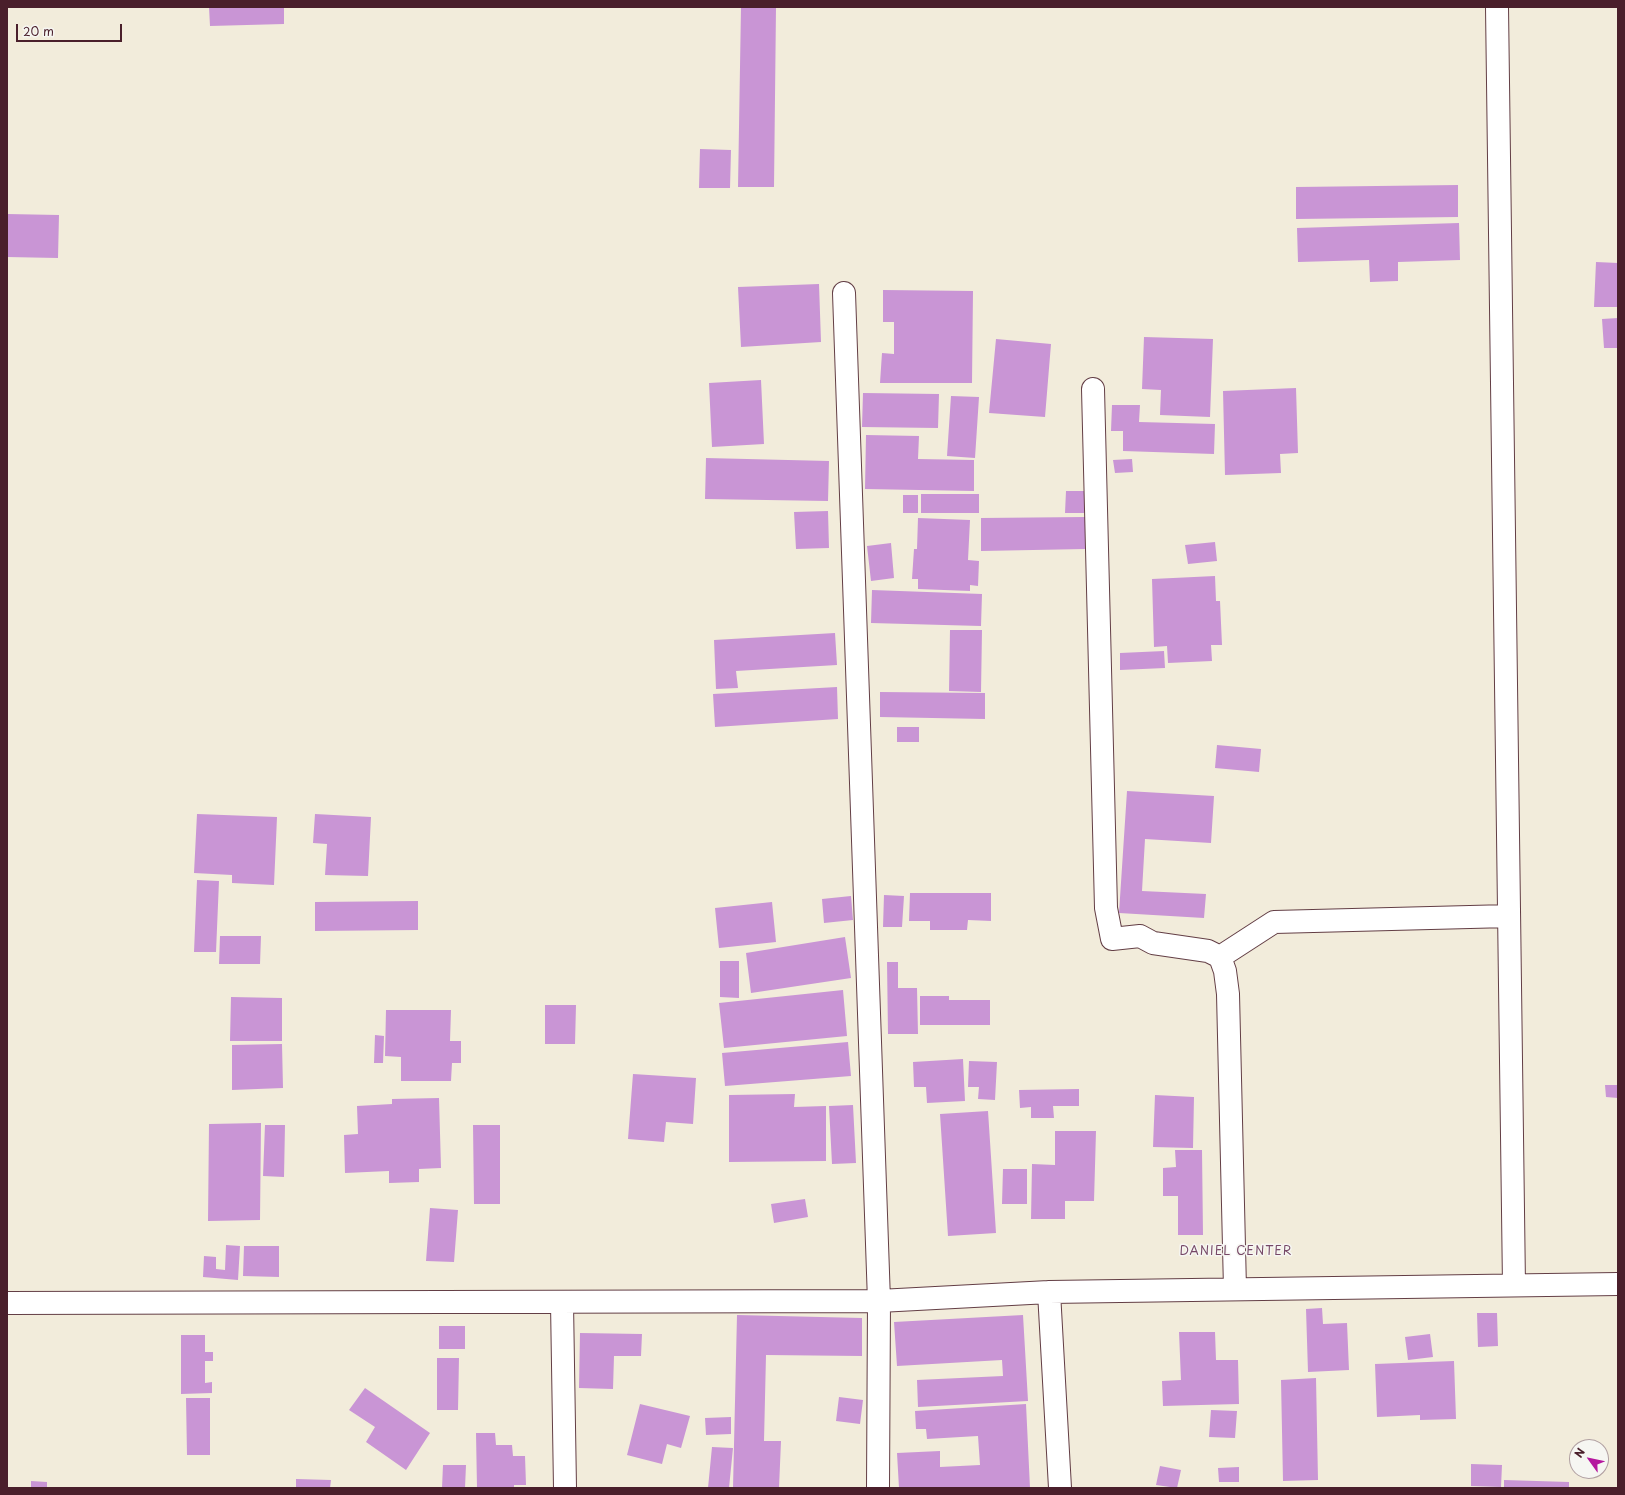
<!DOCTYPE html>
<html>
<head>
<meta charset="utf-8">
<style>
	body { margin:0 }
	#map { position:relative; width:1625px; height:1495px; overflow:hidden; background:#f2ecdb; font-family:"Playpen Sans",sans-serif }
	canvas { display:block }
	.frame { position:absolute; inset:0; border:8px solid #4a1f2b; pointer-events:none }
	.north { position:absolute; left:1569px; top:1439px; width:40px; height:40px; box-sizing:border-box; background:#f6f6f2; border:1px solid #b1a0a2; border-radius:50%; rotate:303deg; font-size:11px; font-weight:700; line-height:16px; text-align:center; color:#4a1f2b }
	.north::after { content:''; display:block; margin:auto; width:14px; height:18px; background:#b5179e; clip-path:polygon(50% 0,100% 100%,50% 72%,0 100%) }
	.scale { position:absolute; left:16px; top:24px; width:106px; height:18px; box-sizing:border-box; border:2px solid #4a1f2b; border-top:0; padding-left:5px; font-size:12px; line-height:14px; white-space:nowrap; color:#4a1f2b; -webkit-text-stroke:3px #f6f6f2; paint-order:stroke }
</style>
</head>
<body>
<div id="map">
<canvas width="1625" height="1495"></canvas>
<div class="frame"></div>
<div class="north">N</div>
<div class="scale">20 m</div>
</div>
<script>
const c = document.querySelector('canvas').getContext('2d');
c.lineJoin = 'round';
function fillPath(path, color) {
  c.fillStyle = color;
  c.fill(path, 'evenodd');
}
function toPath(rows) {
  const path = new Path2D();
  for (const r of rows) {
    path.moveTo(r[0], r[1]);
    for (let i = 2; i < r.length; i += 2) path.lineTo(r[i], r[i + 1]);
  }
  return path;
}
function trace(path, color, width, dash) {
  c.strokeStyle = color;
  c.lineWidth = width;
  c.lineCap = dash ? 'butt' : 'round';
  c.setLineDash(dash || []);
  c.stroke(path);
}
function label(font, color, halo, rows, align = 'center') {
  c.font = font + ' "Playpen Sans",sans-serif';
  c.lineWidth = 3;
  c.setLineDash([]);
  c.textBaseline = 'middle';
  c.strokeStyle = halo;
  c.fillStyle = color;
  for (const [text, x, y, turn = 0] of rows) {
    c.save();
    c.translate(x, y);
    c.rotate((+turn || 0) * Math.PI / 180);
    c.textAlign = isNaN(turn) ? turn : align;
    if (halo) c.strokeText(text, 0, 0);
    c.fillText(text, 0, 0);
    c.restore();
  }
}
fillPath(toPath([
	[209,7,284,7,284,24,210,26],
	[741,7,776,7,774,187,738,187],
	[700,149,731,150,730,188,699,188],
	[1458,185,1458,217,1296,219,1296,187],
	[7,214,59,215,58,258,7,257],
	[1459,223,1460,260,1398,262,1398,281,1370,282,1369,260,1298,262,1297,228],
	[1596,262,1618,263,1618,307,1594,307],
	[819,284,821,342,741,347,738,287],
	[883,290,973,291,972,383,880,383,882,353,894,354,894,322,883,322],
	[1618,318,1618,348,1604,348,1602,319],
	[1144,337,1213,339,1210,417,1160,415,1161,390,1142,389],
	[996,339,1051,344,1045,417,989,413],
	[761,380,764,444,712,447,709,383],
	[1296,388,1298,453,1280,454,1281,473,1225,475,1223,391],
	[863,393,939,394,938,428,862,427],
	[951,396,979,397,975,458,947,456],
	[1112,405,1140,405,1139,422,1215,424,1214,454,1123,451,1123,431,1111,431],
	[866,435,919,436,918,459,974,460,974,491,865,489],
	[706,458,829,461,828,501,705,499],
	[1132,459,1133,472,1115,473,1113,460],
	[1066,491,1085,491,1084,513,1065,513],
	[921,494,979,494,979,513,921,513],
	[903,495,918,495,918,513,903,513],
	[828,511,829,548,796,549,794,512],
	[1085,517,1085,549,981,551,981,518],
	[918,518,970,520,968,560,979,561,978,586,970,585,970,591,918,589,918,579,912,579,914,549,917,549],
	[1215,542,1217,561,1188,564,1185,545],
	[891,543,894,578,871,581,867,546],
	[1215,576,1216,601,1220,601,1222,645,1211,645,1212,661,1168,663,1167,646,1154,647,1152,579],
	[872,590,982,594,981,626,871,623],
	[950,630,982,630,981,692,949,691],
	[835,633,837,665,736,671,738,688,716,689,714,640],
	[1164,651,1165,668,1120,670,1120,653],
	[837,687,838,719,715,727,713,694],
	[880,692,985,693,985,719,880,717],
	[897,727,919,727,919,742,897,742],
	[1217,745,1261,749,1259,772,1215,768],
	[1127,791,1214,796,1211,843,1145,839,1142,891,1206,894,1204,918,1119,913],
	[197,814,277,817,274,885,232,883,232,875,194,873],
	[315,814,371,817,368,876,325,875,327,844,313,843],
	[197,880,219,881,216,952,194,952],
	[910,893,991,893,991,921,968,920,967,930,930,930,930,921,909,921],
	[884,895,904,896,902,927,883,927],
	[851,896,853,920,824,923,822,899],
	[418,901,418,930,315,931,315,902],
	[772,902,776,942,719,948,715,908],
	[220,936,261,936,260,964,219,964],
	[845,937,851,978,751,993,746,953],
	[720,961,739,961,739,998,720,997],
	[887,962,898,962,898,988,917,988,918,1034,888,1034],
	[843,990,847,1036,724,1048,719,1003],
	[920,996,949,996,949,1000,990,1000,990,1025,920,1025],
	[231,997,282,998,282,1041,230,1041],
	[545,1005,576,1005,575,1044,545,1044],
	[386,1010,451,1010,450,1041,461,1041,461,1063,452,1063,451,1081,401,1081,401,1057,385,1056],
	[375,1035,384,1036,383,1063,374,1063],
	[848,1042,851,1076,725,1086,722,1053],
	[282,1044,283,1088,232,1090,232,1045],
	[963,1059,965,1101,927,1103,926,1087,914,1087,913,1062],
	[969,1061,997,1062,995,1100,978,1099,979,1087,968,1087],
	[633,1074,696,1078,693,1124,666,1122,664,1142,628,1139],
	[1605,1085,1618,1085,1618,1098,1606,1097],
	[1079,1089,1079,1106,1053,1106,1054,1118,1031,1118,1031,1107,1020,1108,1019,1090],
	[795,1094,794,1107,826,1106,826,1161,729,1162,729,1095],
	[1155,1095,1194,1097,1193,1148,1153,1147],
	[439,1098,441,1168,419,1169,419,1182,389,1183,389,1171,345,1173,344,1135,358,1134,357,1106,392,1104,392,1099],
	[853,1105,856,1163,832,1164,829,1106],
	[988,1111,996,1233,948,1236,940,1114],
	[261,1123,260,1220,208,1221,209,1124],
	[265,1125,285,1125,284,1177,263,1176],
	[473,1125,500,1125,500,1204,474,1204],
	[1055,1131,1096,1131,1094,1201,1065,1201,1065,1219,1031,1219,1032,1164,1055,1165],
	[1175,1150,1202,1150,1203,1235,1178,1235,1178,1196,1163,1196,1163,1168,1176,1167],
	[1003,1169,1027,1169,1027,1204,1002,1204],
	[805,1199,808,1217,774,1223,771,1204],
	[430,1208,458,1210,454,1262,426,1261],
	[226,1245,240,1246,238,1280,203,1277,204,1256,216,1257,216,1269,225,1270],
	[244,1246,279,1246,279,1277,243,1276],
	[1322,1308,1323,1324,1347,1323,1349,1370,1308,1372,1306,1309],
	[1477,1313,1497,1313,1498,1346,1478,1347],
	[737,1315,862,1318,862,1356,766,1355,764,1441,781,1441,779,1488,733,1488],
	[1023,1315,1028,1401,918,1407,917,1380,1003,1376,1002,1360,897,1366,894,1322],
	[439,1326,465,1326,465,1349,439,1349],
	[1179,1332,1215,1332,1216,1360,1238,1360,1239,1404,1163,1406,1162,1381,1181,1380],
	[580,1333,642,1334,641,1356,614,1356,613,1389,579,1388],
	[1430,1334,1433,1357,1408,1360,1405,1337],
	[181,1335,205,1335,205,1352,213,1352,213,1361,205,1361,205,1383,212,1382,212,1393,181,1394],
	[437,1358,459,1358,458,1410,437,1410],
	[1454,1361,1456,1419,1420,1420,1420,1415,1377,1417,1375,1364],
	[1316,1378,1318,1480,1283,1481,1281,1380],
	[365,1388,430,1433,406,1470,366,1442,375,1427,349,1410],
	[839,1397,863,1400,860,1424,836,1421],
	[186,1398,210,1398,210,1455,187,1455],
	[640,1404,690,1416,681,1448,667,1444,662,1464,627,1455],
	[1026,1404,1030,1488,899,1488,897,1453,940,1451,940,1467,980,1465,978,1436,927,1439,926,1429,916,1429,915,1411],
	[1211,1410,1237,1411,1235,1438,1209,1437],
	[731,1417,731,1434,706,1435,705,1418],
	[476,1433,495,1433,496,1445,512,1445,513,1456,525,1456,526,1485,514,1485,514,1488,477,1488],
	[712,1447,733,1448,729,1488,708,1488],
	[1471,1464,1502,1465,1501,1487,1471,1486],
	[443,1465,466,1465,465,1488,442,1488],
	[1160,1466,1181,1470,1177,1488,1156,1485],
	[1239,1467,1239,1482,1219,1482,1218,1468],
	[296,1479,331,1480,330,1488,296,1488],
	[1504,1480,1569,1482,1569,1488,1504,1488],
	[31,1481,47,1482,47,1488,31,1488]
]), '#c995d5');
const minor = toPath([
	[1497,7,1514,1285],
	[844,293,879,1301,878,1488],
	[1093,389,1106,908,1112,939,1140,936,1153,943,1208,951,1220,957,1225,971,1228,994,1235,1289],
	[1220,957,1274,922,1509,916],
	[1049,1292,1060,1488],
	[7,1303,879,1301,1049,1292,1618,1284],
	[562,1303,565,1488]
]);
trace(minor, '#633e45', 24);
trace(minor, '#fff', 22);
c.letterSpacing = '1px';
label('12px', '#764866', '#f6f6f2', [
	["DANIEL CENTER",1236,1252]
]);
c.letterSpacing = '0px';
</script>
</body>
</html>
